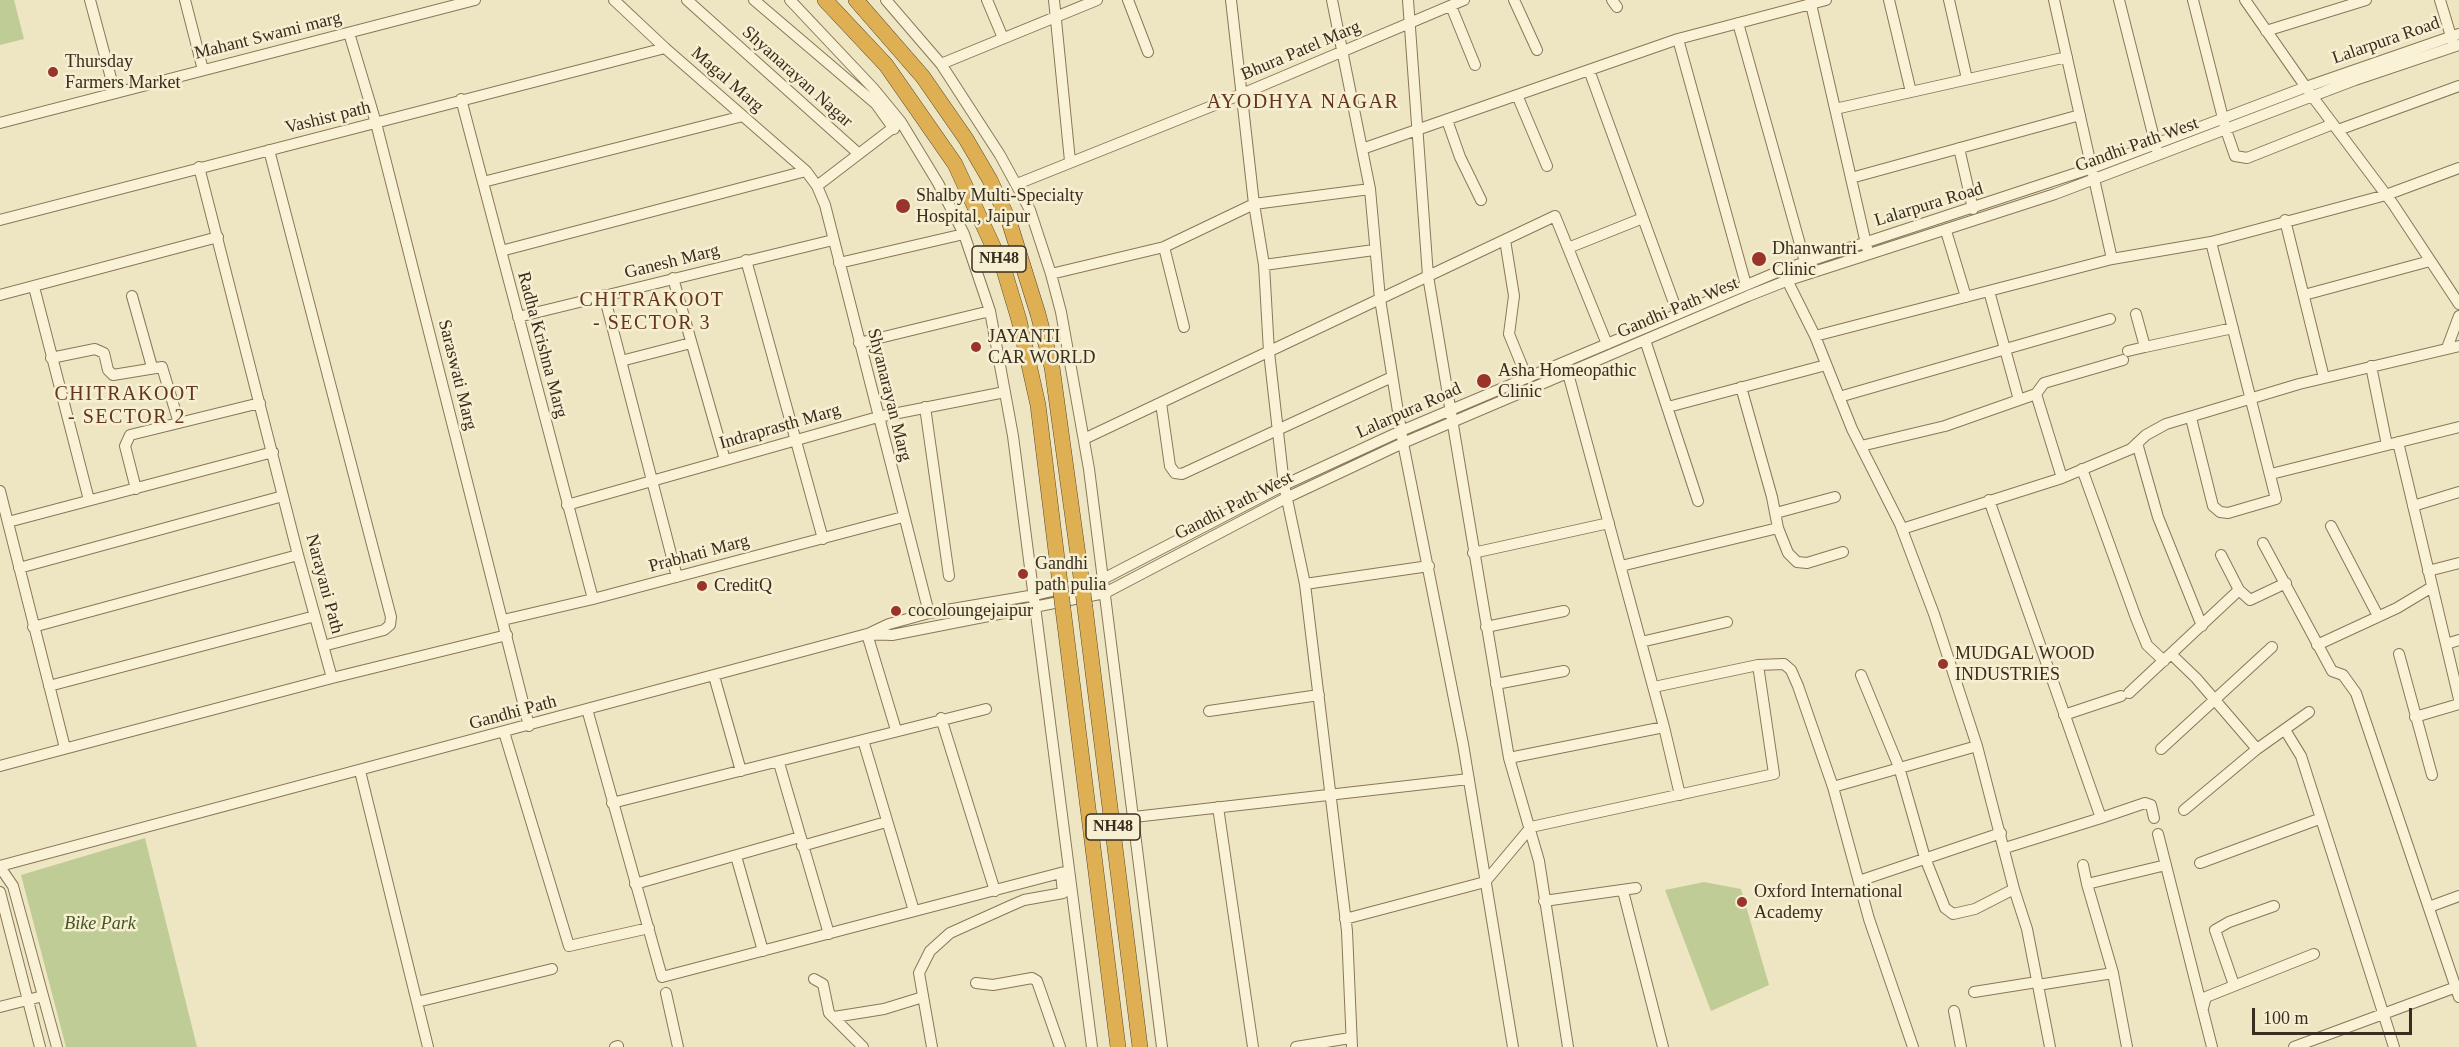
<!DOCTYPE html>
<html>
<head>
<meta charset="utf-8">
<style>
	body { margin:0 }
	#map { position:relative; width:2459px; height:1047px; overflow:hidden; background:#eee6c3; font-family:"Times New Roman",serif }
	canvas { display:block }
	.scale { position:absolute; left:2252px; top:1008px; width:160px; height:27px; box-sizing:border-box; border:3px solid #382d1e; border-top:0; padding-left:8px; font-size:18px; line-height:21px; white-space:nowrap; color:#382d1e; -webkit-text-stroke:4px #f6efd2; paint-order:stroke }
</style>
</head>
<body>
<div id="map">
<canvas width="2459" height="1047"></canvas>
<div class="scale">100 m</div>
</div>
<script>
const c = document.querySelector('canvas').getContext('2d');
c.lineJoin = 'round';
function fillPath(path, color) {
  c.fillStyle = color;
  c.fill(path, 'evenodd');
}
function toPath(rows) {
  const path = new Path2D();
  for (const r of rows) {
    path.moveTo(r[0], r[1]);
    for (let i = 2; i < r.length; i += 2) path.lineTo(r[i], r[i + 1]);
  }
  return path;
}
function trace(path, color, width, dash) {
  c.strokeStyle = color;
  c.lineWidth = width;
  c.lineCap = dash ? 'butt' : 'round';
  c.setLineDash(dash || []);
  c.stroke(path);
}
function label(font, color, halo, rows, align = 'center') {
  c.font = font + ' "Times New Roman",serif';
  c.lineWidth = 5;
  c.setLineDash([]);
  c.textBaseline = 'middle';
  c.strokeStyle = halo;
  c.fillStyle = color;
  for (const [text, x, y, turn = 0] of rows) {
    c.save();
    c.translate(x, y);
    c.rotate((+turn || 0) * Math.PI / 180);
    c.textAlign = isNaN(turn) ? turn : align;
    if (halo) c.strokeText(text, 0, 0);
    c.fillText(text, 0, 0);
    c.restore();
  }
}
fillPath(toPath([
	[0,0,14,0,24,39,0,45],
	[145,838,197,1047,66,1047,21,875],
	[1704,882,1741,889,1769,985,1711,1011,1665,890]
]), '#c0cc96');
const minor = toPath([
	[90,0,115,93],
	[185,0,203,70],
	[614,0,665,48,806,171,817,186,825,205,929,613],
	[687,0,859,154],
	[754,0,876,104,894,129],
	[790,0,873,88,901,122,938,183,964,234,990,311,1013,436,1092,1047],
	[886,0,941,64,1000,155,1030,210,1051,274,1061,312,1089,469,1162,1047],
	[987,0,1003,38],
	[1054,0,1070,161],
	[1128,0,1148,52],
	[1231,0,1254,204,1264,265,1269,352,1284,485,1305,584,1347,931,1352,1047],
	[1332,0,1370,189,1380,299,1403,443,1463,744,1513,1047],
	[1408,0,1428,276,1509,758,1539,861,1568,1047],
	[1514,0,1537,50],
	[1612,0,1617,7],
	[1889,0,1911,92],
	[1949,0,1967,79],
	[2054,0,2112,259],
	[2119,0,2157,150],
	[2193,0,2226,130,2235,156,2247,158,2333,124],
	[2245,0,2312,96,2393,204,2459,304],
	[2440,0,2453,43],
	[1811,4,1867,248],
	[1451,6,1475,65],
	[1738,23,1805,262],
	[2266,31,2366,0],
	[349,33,376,123,529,726],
	[1678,39,1746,285],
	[941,64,1097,0],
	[1589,70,1678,314],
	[1517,95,1547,166],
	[461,99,593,599],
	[1835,109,2067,57],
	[1447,120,1460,157,1481,200],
	[0,123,475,0],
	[2338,130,2459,86],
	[1959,148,1973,209],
	[1362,149,1678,39,1826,0],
	[269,150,391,617,390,625,384,630,323,646],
	[199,167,298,555,332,678],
	[1851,178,2080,115],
	[483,182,743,116],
	[1017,184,1242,94,1464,0],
	[817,186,898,124],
	[0,220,665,48],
	[2285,220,2324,378],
	[1946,231,1966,297],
	[1505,240,1514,296,1509,334,1527,378],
	[1164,247,1184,327],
	[1568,248,1643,218],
	[501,251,806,171],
	[746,260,823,539],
	[839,263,964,234],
	[1264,265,1374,250],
	[1051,274,1164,247,1254,204,1370,189],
	[1785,276,1815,336,1852,429,1900,524,1934,614,1977,746,2014,889,2027,929,2050,1047],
	[673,278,725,460],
	[34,287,89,500],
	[1989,291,2019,400],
	[0,295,218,237],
	[604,295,677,577],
	[2304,295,2430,261],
	[132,296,152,367],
	[2136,314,2145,347,2233,328],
	[518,317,833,240],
	[1815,336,2112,259,2211,242,2386,195,2459,168],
	[1645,340,1698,501],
	[859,343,990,311],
	[2447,348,2459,316],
	[2128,351,2145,347],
	[51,358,95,349,104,353,108,370,113,375,162,367,179,423],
	[621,361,691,343],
	[1566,366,1664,727,1680,795],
	[2371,366,2387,445],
	[1741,387,1772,497,1778,528,1788,553,1797,562,1807,563,1843,552],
	[1839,397,2110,319],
	[1161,403,1170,466,1175,473,1182,474,1392,377],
	[925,407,949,576],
	[1668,407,1826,365],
	[2191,418,2213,506,2220,512,2228,513,2276,499,2211,242],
	[1084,439,1555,216,1607,344],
	[2398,442,2459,699],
	[2137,443,2158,517,2202,626],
	[1861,446,1945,426,2036,394],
	[2082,469,2136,618,2147,645,2164,661],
	[2271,474,2459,427],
	[2062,478,2036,394,2044,383,2123,360],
	[136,489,125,446,130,435,260,403],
	[0,491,65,748],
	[1989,500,2101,818,2005,848],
	[567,505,878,417,1005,392],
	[2413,506,2459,492],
	[1776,513,1835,497],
	[8,522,273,452],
	[2331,526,2378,616],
	[1902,529,2062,478,2131,449,2146,435,2166,424,2299,384,2459,346],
	[2263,543,2332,671,2343,675,2356,693,2459,997],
	[1473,553,1609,523],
	[2221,555,2239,590,2250,600,2286,583],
	[1621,566,1778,528],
	[19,568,283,496],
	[2428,571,2459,563],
	[1305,584,1429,566],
	[503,620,593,599,903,517],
	[33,627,298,555],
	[1486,627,1564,611],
	[870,633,889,624,929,613,1035,595,1103,579,1284,485,1401,431,1782,270,2092,168,2306,87,2459,34],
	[867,634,896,730],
	[1641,642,1727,622],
	[2446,644,2459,640],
	[2317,645,2397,608,2432,587],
	[2171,654,2196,678,2257,749],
	[2399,654,2432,775],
	[1861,675,1899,767,1925,858,1945,908,1953,914,1975,909,2014,889],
	[714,676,741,771],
	[1496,684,1564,671],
	[49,686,315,616],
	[1654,687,1758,665,1784,664,1791,670,1798,686,1833,787],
	[2129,693,2239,590],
	[587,709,662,977,1068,871],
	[1209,711,1319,695],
	[2064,715,2121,696],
	[2415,717,2459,704],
	[941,718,995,891],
	[2285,730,2301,756,2394,1047],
	[504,732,569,946,649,928],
	[863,740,914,911],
	[2161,749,2272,647],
	[1509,758,1664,727],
	[779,763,829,934],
	[0,766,332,678,507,635],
	[360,771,428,1047],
	[612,803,986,709],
	[1218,807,1253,1047],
	[2184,810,2257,749,2309,712],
	[1134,817,1469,779],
	[2101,818,2145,803,2151,805,2154,818],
	[2158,834,2212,1047],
	[802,846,886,822],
	[736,856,763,951],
	[2200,863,2319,819],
	[2083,865,2087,884],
	[0,866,867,634,892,635,1105,593,1286,498,1403,443,1748,296,1786,281,2055,194,2355,80,2459,45],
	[0,867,13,886,57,1047],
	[1859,881,2001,833],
	[635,884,800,837],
	[1623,891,1663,1047],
	[0,892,40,1047],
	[1544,901,1636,888],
	[2429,907,2459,896],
	[1345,919,1485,882,1531,827,1774,774,1758,665],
	[814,979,823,984,829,1013,863,1047],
	[976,983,993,985,1032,978,1037,981,1060,1047],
	[2038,985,2113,973],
	[2234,985,2215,930,2229,922,2274,906],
	[1974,992,2037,982],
	[666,993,678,1047],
	[417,1002,552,969],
	[0,1007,43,996],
	[2203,1008,2206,997,2314,954],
	[1954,1011,1961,1047],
	[834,1017,884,1009,923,997],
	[615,1047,618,1046],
	[932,1047,919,973,930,951,950,933,1010,906,1024,900,1063,893,1061,873],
	[1296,1047,1350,1038],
	[1913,1047,1869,919,1833,787,1977,746],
	[2127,1047,2113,973,2087,884,2166,865],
	[2294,1047,2459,986]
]);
const highway = toPath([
	[825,0,886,65,955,164,1004,270,1019,320,1038,405,1058,567],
	[856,0,923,77,966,139,990,180,1009,221,1038,314,1052,367,1079,562],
	[1085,608,1140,1047],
	[1063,609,1118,1047]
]);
trace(minor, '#887759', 12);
trace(highway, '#56452e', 16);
trace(minor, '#f9f2d6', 10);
trace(highway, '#deb053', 15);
const highwayBridge = toPath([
	[1079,562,1085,608],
	[1058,567,1063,609]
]);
trace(highwayBridge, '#56452e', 16, []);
trace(highwayBridge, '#deb053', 15);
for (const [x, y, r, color] of [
	[53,72,6,"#983429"],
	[903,206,8,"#983429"],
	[1759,259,8,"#983429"],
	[976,347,6,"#983429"],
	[1484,381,8,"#983429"],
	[1023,574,6,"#983429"],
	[702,586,6,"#983429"],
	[896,611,6,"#983429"],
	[1943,664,6,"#983429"],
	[1742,902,6,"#983429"]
]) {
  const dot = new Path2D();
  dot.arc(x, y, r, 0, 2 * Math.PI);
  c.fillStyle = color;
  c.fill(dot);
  trace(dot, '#f6efd2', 2);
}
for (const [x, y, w] of [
	[999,259,54],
	[1113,827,54]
]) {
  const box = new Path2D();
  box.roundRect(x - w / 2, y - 13, w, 26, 4.5);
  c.fillStyle = '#f6efd2';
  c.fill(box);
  trace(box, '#382d1e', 1.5);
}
label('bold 16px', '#382d1e', null, [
	["NH48",999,259],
	["NH48",1113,827]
]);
label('18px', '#382d1e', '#f6efd2', [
	["Mahant Swami marg",268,36,-14],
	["Lalarpura Road",2386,41,-19],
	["Bhura Patel Marg",1301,51,-23],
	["Shyanarayan Nagar",797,77,42],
	["Magal Marg",727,80,41],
	["Vashist path",328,118,-14],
	["Gandhi Path West",2137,145,-20],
	["Lalarpura Road",1929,205,-17],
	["Ganesh Marg",672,262,-14],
	["Gandhi Path West",1678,308,-23],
	["Radha Krishna Marg",542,345,75],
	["Saraswati Marg",457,375,76],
	["Shyanarayan Marg",889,395,76],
	["Lalarpura Road",1409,411,-24],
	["Indraprasth Marg",780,427,-16],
	["Gandhi Path West",1234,506,-27],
	["Prabhati Marg",699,554,-15],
	["Narayani Path",324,584,75],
	["Gandhi Path",513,713,-15]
]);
label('18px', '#382d1e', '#f6efd2', [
	["Thursday",65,62],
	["Farmers Market",65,83],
	["Shalby Multi-Specialty",916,196],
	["Hospital, Jaipur",916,217],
	["Dhanwantri",1772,249],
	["Clinic",1772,270],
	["JAYANTI",988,337],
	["CAR WORLD",988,358],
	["Asha Homeopathic",1498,371],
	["Clinic",1498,392],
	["Gandhi",1035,564],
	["path pulia",1035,585],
	["CreditQ",714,586],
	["cocoloungejaipur",908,611],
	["MUDGAL WOOD",1955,654],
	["INDUSTRIES",1955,675],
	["Oxford International",1754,892],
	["Academy",1754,913]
], 'left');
label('italic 18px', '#435524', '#f6efd2', [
	["Bike Park",100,924]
]);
c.letterSpacing = '1.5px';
label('20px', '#65341d', '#f6efd2', [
	["AYODHYA NAGAR",1303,103],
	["CHITRAKOOT",652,301],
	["- SECTOR 3",652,324],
	["CHITRAKOOT",127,395],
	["- SECTOR 2",127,418]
]);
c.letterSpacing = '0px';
</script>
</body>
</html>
